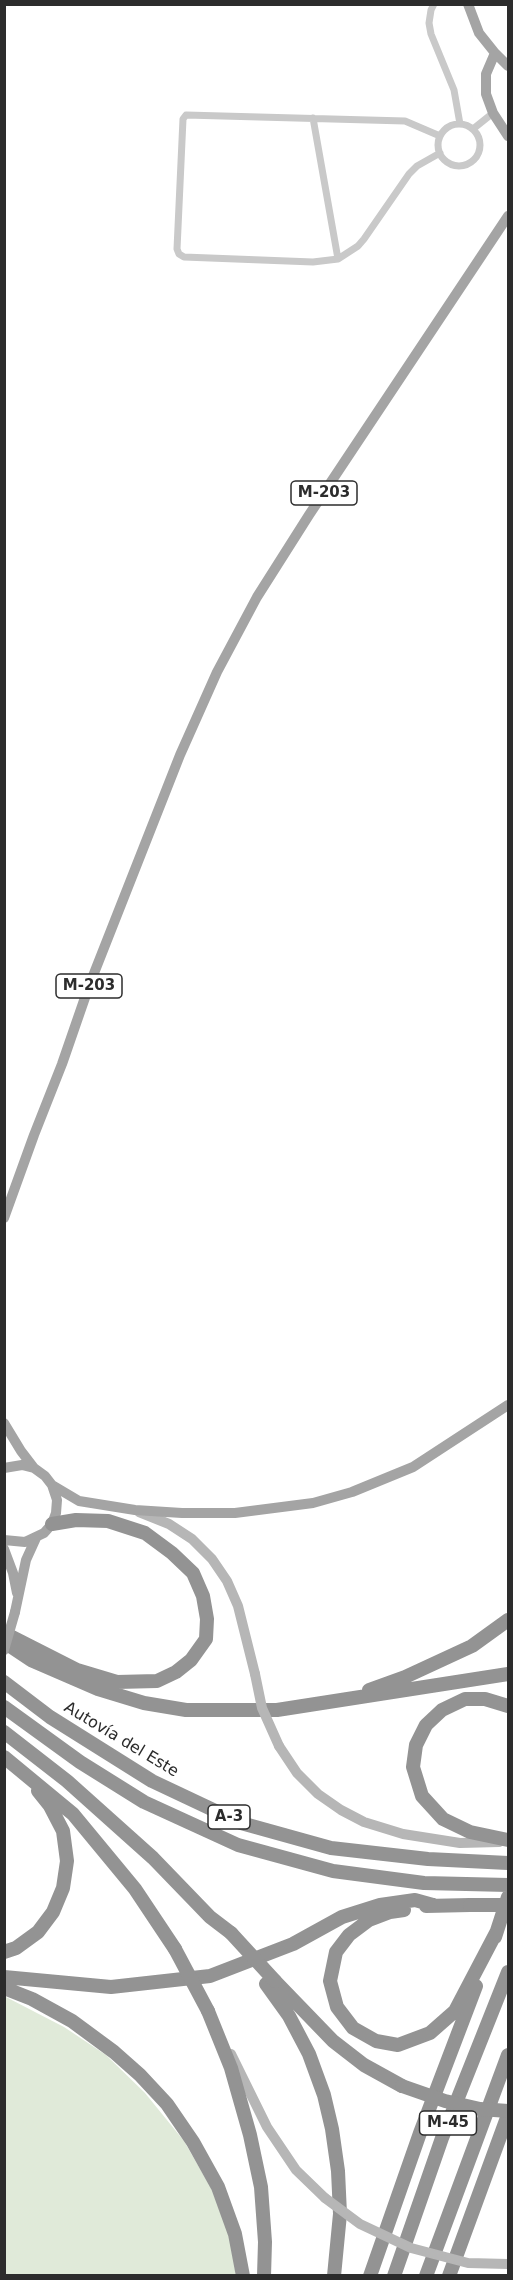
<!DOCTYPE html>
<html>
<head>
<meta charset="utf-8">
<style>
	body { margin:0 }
	#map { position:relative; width:513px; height:2280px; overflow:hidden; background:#fff; font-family:"DejaVu Sans",sans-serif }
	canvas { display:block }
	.frame { position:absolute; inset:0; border:6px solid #2c2c2c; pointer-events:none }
</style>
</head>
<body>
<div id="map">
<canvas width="513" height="2280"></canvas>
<div class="frame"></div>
</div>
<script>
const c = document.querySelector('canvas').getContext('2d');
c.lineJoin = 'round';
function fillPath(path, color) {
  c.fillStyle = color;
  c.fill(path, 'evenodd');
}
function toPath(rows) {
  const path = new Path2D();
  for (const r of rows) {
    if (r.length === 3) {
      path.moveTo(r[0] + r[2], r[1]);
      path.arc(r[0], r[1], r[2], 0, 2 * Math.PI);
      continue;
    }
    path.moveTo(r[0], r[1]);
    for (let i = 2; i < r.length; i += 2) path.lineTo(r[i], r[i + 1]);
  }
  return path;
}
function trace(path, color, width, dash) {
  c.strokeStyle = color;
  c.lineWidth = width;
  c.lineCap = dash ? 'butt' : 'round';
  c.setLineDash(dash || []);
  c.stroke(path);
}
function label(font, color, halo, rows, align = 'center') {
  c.font = font + ' "DejaVu Sans",sans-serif';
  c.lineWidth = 6;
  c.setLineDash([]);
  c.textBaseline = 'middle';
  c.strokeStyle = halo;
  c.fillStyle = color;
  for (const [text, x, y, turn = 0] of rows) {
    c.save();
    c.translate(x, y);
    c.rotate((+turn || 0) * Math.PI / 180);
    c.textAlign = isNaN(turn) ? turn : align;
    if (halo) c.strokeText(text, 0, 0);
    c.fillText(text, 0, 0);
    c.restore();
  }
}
fillPath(toPath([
	[4,1996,64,2027,106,2055,145,2093,184,2141,211,2188,229,2235,236,2275,5,2275]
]), '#e0ead9');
trace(toPath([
	[434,4,431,10,429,23,431,34,454,90,460,124],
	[313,118,338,259],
	[459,145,21],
	[473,129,493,113],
	[440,153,417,166,409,174,364,239,358,246,338,259,313,262,184,257,179,254,177,249,183,119,186,115,405,121,440,136]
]), '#c9c9c9', 7);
trace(toPath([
	[139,1512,169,1524,192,1539,212,1559,227,1581,238,1606,255,1674],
	[279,1746,297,1773,318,1794,341,1810,364,1822,403,1834,460,1843,499,1842],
	[231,2054,267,2127,296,2170,325,2198]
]), '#b6b6b6', 10);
trace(toPath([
	[468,4,479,33,495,53,508,66],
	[495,53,486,74,486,94,493,113,508,136],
	[4,1218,34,1135,62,1064,89,986,180,755,217,672,257,597,309,515,508,216],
	[4,1423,21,1451,34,1468],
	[4,1468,22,1465,34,1468,45,1476,52,1485,57,1500,56,1513,52,1524,44,1533,25,1542,4,1540],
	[52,1485,79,1501,135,1510,182,1513,235,1513,313,1503,352,1492,413,1467,508,1405],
	[4,1549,13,1573,17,1593],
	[15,1612,26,1560,36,1538]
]), '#a4a4a4', 10);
trace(toPath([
	[12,1637,77,1670,117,1682,157,1681,176,1672,191,1660,206,1639,207,1619,203,1596,193,1573,172,1553,145,1533,108,1521,76,1520,52,1524],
	[4,1642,31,1660,98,1689,144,1703,186,1710,277,1710,508,1674],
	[4,1682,50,1717,152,1781,241,1823,331,1848,428,1859,508,1863],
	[369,1690,405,1677,472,1646,508,1620],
	[508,1706,485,1699,465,1699,442,1710,426,1725,416,1745,413,1767,422,1796,443,1819,470,1832,508,1840],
	[4,1707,80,1762,144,1802,238,1845,333,1871,424,1883,508,1885],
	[4,1732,67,1781,153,1858,210,1917,231,1933],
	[4,1757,73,1814,135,1889,175,1949],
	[426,1906,470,1905],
	[404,1910,390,1912,369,1920,349,1935,336,1952,330,1981,337,2007,353,2028,376,2041,398,2045,430,2033,455,2011,497,1931],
	[495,1937,508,1897],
	[4,1952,16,1948,38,1932,53,1912,63,1888,67,1861,63,1831,50,1806,38,1791],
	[4,1977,111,1987,210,1976,293,1944,342,1917,380,1905,415,1900,433,1905],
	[275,1981,333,2041,364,2065,402,2086],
	[266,1984,289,2016,309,2054,324,2095,332,2129,338,2171,340,2214,334,2276],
	[4,1988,32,1999,72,2021,114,2052,140,2075,167,2104,193,2142,218,2187,235,2234,243,2276],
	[208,2011,231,2068,250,2135,261,2187,265,2242,264,2276],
	[370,2276,420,2133,476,1986],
	[394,2276,442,2138,508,1972],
	[426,2276,508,2055],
	[449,2276,508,2115]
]), '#939393', 14);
trace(toPath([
	[255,1674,262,1708,279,1746],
	[325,2198,360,2224,411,2248,468,2263,508,2264]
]), '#b6b6b6', 10);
trace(toPath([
	[4,1650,15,1612]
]), '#a4a4a4', 10);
trace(toPath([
	[470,1905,508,1905],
	[231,1933,275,1981],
	[175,1949,208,2011],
	[402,2086,445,2101,480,2109,508,2111]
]), '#939393', 14);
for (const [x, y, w] of [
	[324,493,66],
	[89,986,66],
	[229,1817,42],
	[448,2123,57]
]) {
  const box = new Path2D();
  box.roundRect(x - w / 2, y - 12, w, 24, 4.5);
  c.fillStyle = '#fff';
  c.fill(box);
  trace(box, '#2c2c2c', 1.5);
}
label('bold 15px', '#2c2c2c', null, [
	["M-203",324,493],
	["M-203",89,986],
	["A-3",229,1817],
	["M-45",448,2123]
]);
label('16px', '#2c2c2c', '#fff', [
	["Autovía del Este",121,1740,31]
]);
</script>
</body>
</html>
